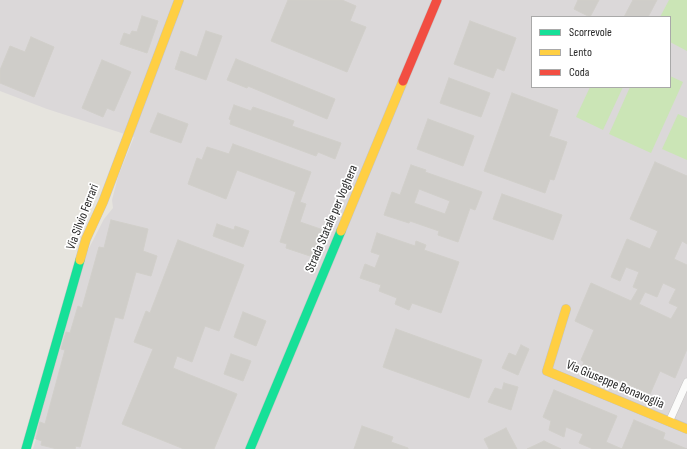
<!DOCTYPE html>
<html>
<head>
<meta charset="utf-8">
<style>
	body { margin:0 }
	#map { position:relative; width:687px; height:449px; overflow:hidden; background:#e6e4de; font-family:"Sofia Sans Condensed",sans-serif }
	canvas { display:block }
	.legend { position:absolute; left:531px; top:16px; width:140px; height:72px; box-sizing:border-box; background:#fff; border:1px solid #a9a9a9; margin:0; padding:5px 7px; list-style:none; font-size:12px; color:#282828 }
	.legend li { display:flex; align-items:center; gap:8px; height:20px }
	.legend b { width:20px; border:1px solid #a9a9a9 }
</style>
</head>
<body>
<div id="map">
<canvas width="687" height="449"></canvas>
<ul class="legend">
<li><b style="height:5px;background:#16e098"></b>Scorrevole</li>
<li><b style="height:5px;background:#ffcf43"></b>Lento</li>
<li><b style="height:5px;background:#f24e42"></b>Coda</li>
</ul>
</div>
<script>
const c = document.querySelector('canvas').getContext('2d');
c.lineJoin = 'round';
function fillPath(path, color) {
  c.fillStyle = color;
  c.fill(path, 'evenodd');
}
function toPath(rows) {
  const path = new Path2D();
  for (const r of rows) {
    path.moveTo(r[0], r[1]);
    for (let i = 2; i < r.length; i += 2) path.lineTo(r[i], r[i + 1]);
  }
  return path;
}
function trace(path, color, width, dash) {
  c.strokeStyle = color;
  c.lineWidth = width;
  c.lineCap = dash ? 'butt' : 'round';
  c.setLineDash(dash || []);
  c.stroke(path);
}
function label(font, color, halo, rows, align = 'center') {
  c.font = font + ' "Sofia Sans Condensed",sans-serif';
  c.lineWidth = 3.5;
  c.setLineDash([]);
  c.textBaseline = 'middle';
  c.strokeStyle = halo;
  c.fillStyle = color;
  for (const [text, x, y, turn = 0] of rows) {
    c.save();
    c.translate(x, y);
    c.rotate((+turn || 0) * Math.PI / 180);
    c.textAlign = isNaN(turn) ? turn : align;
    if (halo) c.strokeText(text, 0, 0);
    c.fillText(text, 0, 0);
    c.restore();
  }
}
fillPath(toPath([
	[0,0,687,0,687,449,33,449,36,439,34,439,86,254,104,219,113,208,112,200,118,177,134,137,47,109,0,91],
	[532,17,670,17,670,87,532,87]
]), '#dbd8d9');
fillPath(toPath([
	[669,0,687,0,687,51,670,42,670,17,660,17],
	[670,76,683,82,651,153,609,134,630,87,670,87],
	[590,87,623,87,603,130,576,117],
	[678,114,687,118,687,160,662,149]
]), '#cbe5b6');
const building = toPath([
	[288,0,342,0,356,6,350,21,366,27,347,72,271,41,288,0],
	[578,0,599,0,590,17,574,9,578,0],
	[633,0,657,0,648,17,624,17,633,0],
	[142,16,158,21,147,53,120,44,124,33,130,35,132,31,137,32,142,16],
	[470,21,516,38,504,71,497,68,493,78,454,64,470,21],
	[206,31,222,36,206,80,175,69,181,51,197,57,206,31],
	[31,37,54,47,34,97,0,83,0,70,10,46,25,52,31,37],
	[236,59,335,99,327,119,248,86,247,88,227,80,236,59],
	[102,60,131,72,114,111,107,108,103,117,82,108,102,60],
	[449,78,490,93,481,117,440,103,449,78],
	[512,93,558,110,549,136,567,142,554,180,550,179,545,193,484,171,512,93],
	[234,105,251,111,253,107,294,121,292,126,341,143,335,159,318,152,316,156,230,124,231,120,229,119,234,105],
	[158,113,188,124,181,143,150,132,158,113],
	[428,119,474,136,463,166,417,149,428,119],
	[233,144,311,172,300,202,306,204,300,222,329,232,319,259,286,248,287,244,280,242,296,192,237,170,226,199,188,184,197,158,202,160,207,147,229,154,233,144],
	[655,162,687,176,687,244,682,241,674,259,687,265,687,349,675,378,660,371,650,394,595,370,592,376,580,371,584,362,581,360,594,330,575,321,591,283,631,301,638,289,633,287,639,272,626,267,620,281,611,277,627,239,650,249,658,231,630,219,655,162],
	[663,283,676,289,669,303,678,307,671,319,639,304,645,292,657,297,663,283],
	[411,165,426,170,425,172,482,192,475,210,470,208,458,242,438,235,439,231,410,221,409,223,384,215,392,192,400,195,411,165],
	[419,189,450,201,445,214,414,203,419,189],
	[502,194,562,215,553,240,493,219,502,194],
	[111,220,148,229,143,251,157,256,151,276,136,272,123,319,115,317,80,447,76,446,75,449,57,449,41,445,42,441,36,439,40,422,45,424,65,350,61,349,66,332,70,333,78,306,82,308,99,247,104,248,111,220],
	[217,224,234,230,235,226,249,231,243,247,213,236,217,224],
	[377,233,415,246,416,241,426,245,424,250,459,262,441,313,412,303,409,310,395,304,397,298,379,291,381,285,360,278,365,264,375,268,380,255,371,252,377,233],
	[178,240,244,265,219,331,205,326,192,362,177,356,173,368,237,394,214,449,184,449,122,424,153,349,134,342,146,311,150,313,178,240],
	[243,312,266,321,256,346,234,337,243,312],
	[396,329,482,360,469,398,383,367,396,329],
	[521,345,529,349,518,375,502,368,509,353,516,356,521,345],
	[231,354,251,361,243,381,224,374,231,354],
	[504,383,518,387,511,410,488,402,495,388,502,390,504,383],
	[554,390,617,416,606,442,622,449,593,449,579,443,583,434,566,427,564,437,549,430,551,421,543,417,554,390],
	[634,420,665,433,663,439,687,449,622,449,634,420],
	[362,426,393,437,391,442,408,448,408,449,354,449,362,426],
	[506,428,517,449,489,449,484,439,506,428],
	[544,441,561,449,527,449,544,441]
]);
fillPath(building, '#cfcdc9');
trace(building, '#d1cfca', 1);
const street = toPath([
	[669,422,687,382]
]);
const fast = toPath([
	[26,449,80,260],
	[250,449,341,231]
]);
const slow = toPath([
	[341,231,403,81],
	[80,260,86,239,103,202,179,0],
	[566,309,547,371,687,429]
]);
const jam = toPath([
	[403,81,437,0]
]);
trace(street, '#c4c3c3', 8);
trace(fast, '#c4c3c3', 10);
trace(slow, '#c4c3c3', 10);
trace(jam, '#c4c3c3', 10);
trace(street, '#fbfbfa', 7);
trace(fast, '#16e098', 9);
trace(slow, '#ffcf43', 9);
trace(jam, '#f24e42', 9);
label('13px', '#282828', '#fff', [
	["Via Silvio Ferrari",83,217,-69],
	["Strada Statale per Voghera",332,219,-67],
	["Via Giuseppe Bonavoglia",615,385,23]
]);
</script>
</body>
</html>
